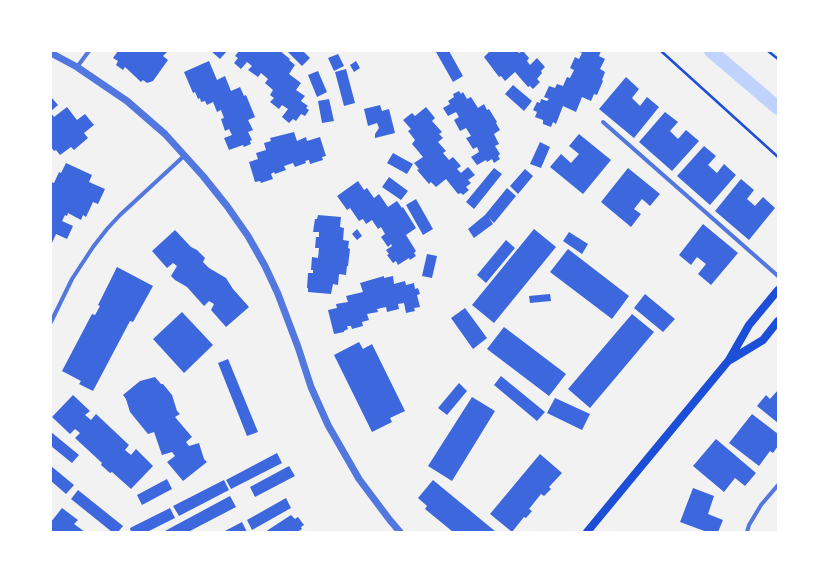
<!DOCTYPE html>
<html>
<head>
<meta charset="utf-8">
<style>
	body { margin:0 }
	#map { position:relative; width:829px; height:583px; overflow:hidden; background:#f2f2f2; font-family:"PT Sans Narrow",sans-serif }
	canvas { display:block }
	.frame { position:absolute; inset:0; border:52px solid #fff; pointer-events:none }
</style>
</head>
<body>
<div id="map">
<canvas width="829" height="583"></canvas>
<div class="frame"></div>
</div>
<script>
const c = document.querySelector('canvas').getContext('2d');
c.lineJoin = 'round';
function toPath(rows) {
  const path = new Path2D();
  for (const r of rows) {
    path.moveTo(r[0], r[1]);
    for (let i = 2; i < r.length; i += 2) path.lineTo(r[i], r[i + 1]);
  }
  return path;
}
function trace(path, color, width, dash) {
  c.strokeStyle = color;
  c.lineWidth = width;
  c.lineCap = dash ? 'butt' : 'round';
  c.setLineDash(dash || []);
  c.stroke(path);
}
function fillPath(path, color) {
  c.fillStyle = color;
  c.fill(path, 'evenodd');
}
trace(toPath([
	[711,51,778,108]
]), '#bfd3fe', 14);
fillPath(toPath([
	[118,51,168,51,163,56,168,60,153,81,147,83,143,80,141,82,125,67,123,70,116,65,118,61,113,58],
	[211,51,227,51,220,59],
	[239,51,280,51,290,59,289,60,295,65,289,74,301,83,296,90,305,96,301,101,308,106,306,108,309,110,305,116,301,114,296,121,293,119,289,123,282,117,288,109,282,105,279,109,270,102,274,98,270,95,273,90,265,83,268,79,261,73,258,77,248,70,252,66,247,62,241,69,234,63,238,58,235,56],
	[287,51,303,51,310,58,302,66],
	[438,51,449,51,463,76,453,82,436,52],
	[488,51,517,51,519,53,523,51,529,58,527,61,530,65,537,58,545,67,541,71,542,73,537,79,540,82,533,89,530,86,528,87,515,72,505,81,501,76,499,77,484,57,489,52],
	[577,51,601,51,599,56,605,59,600,69,605,72,602,80,603,81,597,95,594,94,591,101,582,97,576,112,563,106,556,124,553,122,551,127,543,124,543,120,535,117,537,112,533,110,537,102,540,103,541,99,547,101,549,99,544,97,549,86,555,88,557,84,563,86,567,77,570,78,574,70,570,68,575,57,579,59,582,53],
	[338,54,344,66,334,71,328,58],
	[209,61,217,80,225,76,231,91,240,87,244,96,246,95,255,117,248,120,253,130,248,132,252,140,250,141,251,144,244,147,243,145,229,150,224,138,232,135,229,129,225,131,221,119,224,118,221,110,217,112,213,102,207,105,205,101,201,102,200,98,198,99,195,92,193,93,184,72],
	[356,61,360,68,354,72,350,65],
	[346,69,355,103,344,106,335,72],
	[318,71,327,92,317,97,308,75],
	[626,77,639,89,632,98,640,106,647,97,659,107,634,138,599,109],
	[513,85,532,101,524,111,505,94],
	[459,91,461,94,463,92,467,99,471,97,478,108,484,104,487,110,489,109,497,122,496,123,500,130,494,134,499,144,495,146,500,154,498,156,500,159,494,163,492,159,487,162,486,160,477,165,471,157,479,152,477,147,473,149,466,138,471,136,466,128,460,131,454,120,459,117,456,112,448,116,443,108,450,104,448,101,454,97,453,94],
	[51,98,52,98,58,105,51,111],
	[329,99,334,121,322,123,318,101],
	[380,105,382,111,389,109,395,133,375,138,375,134,379,128,377,123,368,126,364,109],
	[67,107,77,120,85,114,94,125,84,133,88,138,74,150,71,147,60,155,56,150,54,151,51,147,51,113,54,117],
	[426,107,435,118,432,121,442,132,439,134,443,138,438,142,446,151,443,153,449,160,453,157,461,166,457,169,461,173,468,167,475,175,468,180,471,183,466,187,469,190,463,195,461,193,458,194,446,179,436,187,431,182,429,184,417,170,419,169,414,163,423,157,412,144,415,140,408,131,411,129,403,120,412,113,415,116],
	[665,112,678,122,670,131,678,139,686,130,699,141,672,171,639,142],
	[294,132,297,141,306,137,307,141,320,137,326,156,322,157,323,160,310,164,309,160,305,161,306,163,295,167,293,163,284,166,286,170,275,174,274,172,271,174,273,179,261,183,260,181,255,182,249,162,258,159,256,153,266,150,264,143,271,141,270,138],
	[579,134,611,160,583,194,550,167,561,154,571,163,579,154,569,146],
	[540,142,550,147,541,168,530,164],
	[704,146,716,156,708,165,717,173,724,164,736,175,710,205,677,176],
	[393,153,413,164,407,174,387,163],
	[66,163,92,175,89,182,105,189,98,204,93,202,86,217,83,215,81,220,68,213,67,216,65,215,62,221,73,226,67,239,56,234,51,245,51,182,54,183,59,172,61,173],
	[494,168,502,174,474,209,466,202],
	[628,168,660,194,650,206,642,199,634,209,641,214,631,227,601,202],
	[525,169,533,176,518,194,510,186],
	[389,177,408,191,401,200,382,187],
	[741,179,754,190,747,199,755,206,763,197,775,208,749,240,715,211],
	[358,181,364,190,367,188,374,198,379,194,388,207,397,201,402,208,403,207,416,228,406,235,416,251,414,253,416,256,410,260,409,258,398,265,396,261,393,263,387,255,389,254,386,250,392,246,391,244,388,247,381,237,385,234,381,227,378,229,372,220,366,224,363,219,359,221,350,208,347,210,337,196],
	[507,188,516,196,494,223,489,218,493,224,474,238,468,229,485,215],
	[416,199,433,229,423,235,406,205],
	[318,215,341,217,340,227,344,228,343,240,349,241,348,248,350,249,348,266,347,266,346,275,339,274,338,285,333,284,331,294,308,292,308,288,307,288,308,273,313,273,313,270,311,270,312,257,318,258,319,248,315,248,316,237,319,237,319,232,313,232,315,219,317,219],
	[703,224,738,253,711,285,698,274,706,264,697,257,691,265,679,255],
	[357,229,362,236,357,240,352,234],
	[534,229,556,247,494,323,472,305],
	[175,230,191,247,197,250,205,258,203,262,209,268,226,278,233,289,249,307,226,327,211,310,214,304,209,301,204,306,187,287,175,280,171,276,177,266,173,263,167,268,152,251],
	[569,232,588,244,582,254,563,241],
	[506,240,515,248,486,283,477,275],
	[568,249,629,296,612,319,550,272],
	[427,254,437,256,432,278,422,276],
	[117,267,153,286,133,322,130,321,93,391,79,384,81,381,62,371,92,314,95,315,100,306,98,305],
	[384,276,384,278,393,276,394,284,405,281,406,285,414,283,415,289,418,288,420,294,417,295,420,307,414,308,415,311,406,313,404,303,398,304,399,309,387,312,386,307,377,309,378,312,367,314,369,320,362,322,363,326,352,329,351,326,347,326,348,329,344,331,344,332,334,334,328,310,337,308,336,304,348,302,346,296,363,292,360,283],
	[550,294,551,301,530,303,529,296],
	[645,294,675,319,663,332,634,308],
	[465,308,487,338,473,349,451,318],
	[182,312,213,345,184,373,153,339],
	[632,314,654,332,590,408,568,389],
	[504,327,566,374,549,396,487,349],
	[359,342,363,349,372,344,405,411,390,418,392,422,372,432,334,355],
	[228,359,258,432,247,436,218,363],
	[501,376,545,412,537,421,494,385],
	[155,377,161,384,163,384,172,395,177,411,180,414,175,417,192,437,186,442,189,446,199,443,204,459,207,462,183,481,167,462,175,456,172,452,162,455,154,432,148,434,130,412,126,399,123,395,140,381],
	[459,383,467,391,447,415,438,408],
	[778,390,778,423,757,406,766,395,770,399],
	[73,395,90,411,85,415,91,420,96,414,129,445,125,450,131,455,136,449,153,466,131,489,112,472,110,473,101,465,102,463,75,438,80,433,75,429,70,434,52,417],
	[472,397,495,411,452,481,428,466],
	[555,398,590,414,582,430,547,413],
	[752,414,778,434,778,446,773,453,770,451,759,466,729,443],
	[51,432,79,455,72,463,51,446],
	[716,439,756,473,745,486,735,478,724,492,693,466],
	[277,453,282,463,231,489,226,480],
	[540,454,562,473,549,487,551,489,544,496,541,494,529,509,532,511,526,518,524,517,512,532,490,514],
	[51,466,74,485,66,494,51,481],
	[289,466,295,476,255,497,250,487],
	[167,479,172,489,142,505,137,495],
	[224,480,229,490,179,516,173,506],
	[433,480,496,532,453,532,425,509,427,506,418,498],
	[693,488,714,496,708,514,723,520,718,532,707,532,680,522],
	[78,490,123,526,118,532,112,532,71,499],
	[230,496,236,507,188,532,163,532],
	[286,498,291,508,252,530,247,520],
	[62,508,78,520,74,524,85,532,51,532,51,522],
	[170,508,175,518,147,532,131,532,130,528],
	[291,515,295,519,298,517,304,525,301,527,302,529,297,532,265,532],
	[242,522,247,532,223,532]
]), '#3d67dc');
trace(toPath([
	[661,51,778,157],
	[768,51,778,59]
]), '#1d4ed8', 2.5);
trace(toPath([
	[77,67,89,51],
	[603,122,778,276],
	[51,322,72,279,93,247,107,229,120,215,185,155],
	[747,532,749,525,761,505,778,485]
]), '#5277de', 4);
trace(toPath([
	[51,53,77,67,99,82,127,101,165,134,203,176,227,206,248,236,265,266,278,294,298,347,311,387,328,425,359,479,389,519,400,532]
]), '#5277de', 7);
trace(toPath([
	[730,360,763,340,778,321],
	[587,532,729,360,749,325,778,290]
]), '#1d4ed8', 8);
</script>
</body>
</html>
